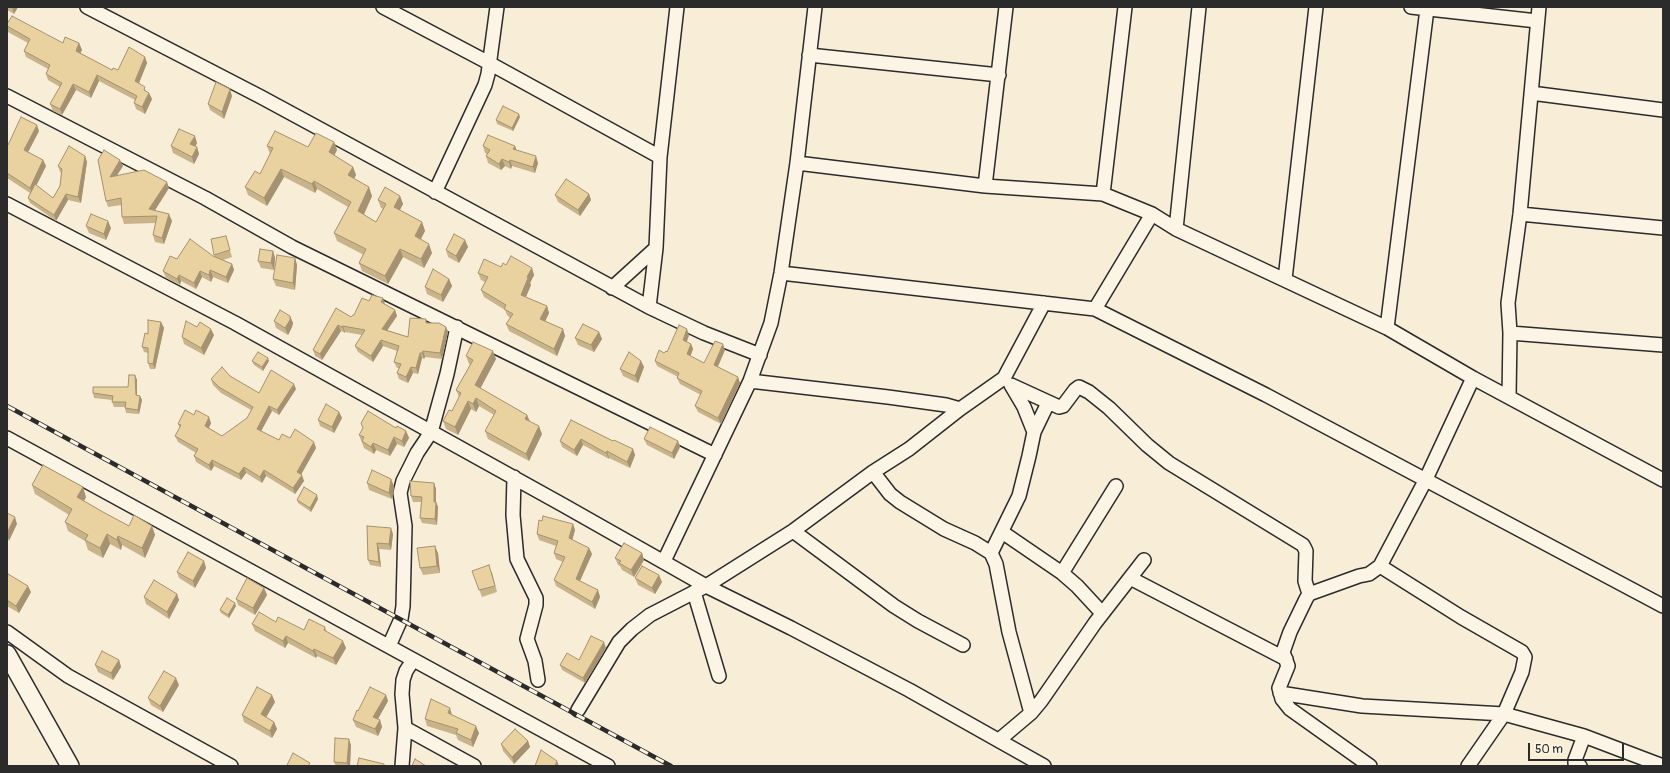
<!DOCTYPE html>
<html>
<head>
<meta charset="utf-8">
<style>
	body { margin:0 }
	#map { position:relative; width:1670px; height:773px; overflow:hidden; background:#f8eed7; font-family:Pangolin,sans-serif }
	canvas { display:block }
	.frame { position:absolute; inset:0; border:8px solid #2b2b2b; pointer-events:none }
	.scale { position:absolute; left:1528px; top:743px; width:96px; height:18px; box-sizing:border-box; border:2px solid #2b2b2b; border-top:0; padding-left:5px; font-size:12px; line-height:14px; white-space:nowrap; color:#2b2b2b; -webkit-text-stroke:3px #fcf5e5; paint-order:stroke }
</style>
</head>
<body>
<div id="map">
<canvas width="1670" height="773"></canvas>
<div class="frame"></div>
<div class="scale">50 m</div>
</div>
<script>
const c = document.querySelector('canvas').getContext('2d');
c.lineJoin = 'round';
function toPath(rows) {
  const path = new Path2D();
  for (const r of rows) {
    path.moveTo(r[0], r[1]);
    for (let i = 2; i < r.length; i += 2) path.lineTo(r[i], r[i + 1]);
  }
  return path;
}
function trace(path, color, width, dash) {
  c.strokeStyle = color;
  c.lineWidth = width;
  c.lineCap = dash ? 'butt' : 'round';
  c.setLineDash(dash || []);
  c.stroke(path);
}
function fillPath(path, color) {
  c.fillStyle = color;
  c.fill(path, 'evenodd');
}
const minor = toPath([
	[87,7,261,97,649,307,704,333,760,355],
	[383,7,489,63,660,157],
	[1411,7,1537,21],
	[809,55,999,75],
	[1531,93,1663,110],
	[7,96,205,198,292,247,715,455],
	[797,163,985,186,1103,194,1152,214,1176,229,1387,328,1473,378,1663,480],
	[985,186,1006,7],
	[435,192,485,85,488,74,497,7],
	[1103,194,1125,7],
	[7,204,235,323,563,505,706,586,791,628,909,690,1044,766],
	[1520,214,1663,228],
	[1176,229,1199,7],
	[781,273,1095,309,1266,395,1663,606],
	[1285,279,1316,7],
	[612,288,656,248],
	[649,307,656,248,660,157,677,7],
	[1095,309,1152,214],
	[1387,328,1427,9],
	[1510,333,1663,345],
	[750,381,888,397,946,405,960,409],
	[1011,385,1059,407,1063,406,1075,390,1079,387,1089,392,1109,408,1147,445,1169,463,1303,545,1306,551,1305,581,1309,594],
	[1509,397,1510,333,1508,303,1520,214,1539,7],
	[1034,432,1048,403],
	[7,438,608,766],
	[873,472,890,494,900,502,944,529,975,543,991,553,996,564,1009,632,1031,713],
	[514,477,513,515,517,559,536,598,536,605,527,639,535,661,538,680],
	[793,531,894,606,918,621,963,645],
	[1002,532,1062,573,1077,586,1102,613],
	[991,553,1019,496,1029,456,1034,432,1024,407,1011,385],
	[664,561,750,381,771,323,781,273,797,163,815,7],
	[1380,566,1461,617,1522,652,1525,657,1522,672,1504,714,1468,766],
	[1062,573,1116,486],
	[1130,578,1286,659],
	[694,592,719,676],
	[7,632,68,676,231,766],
	[389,646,401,619,403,606,405,526,400,493,403,481,417,453,431,432,447,374,457,327],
	[1280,693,1362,706,1504,714,1584,736,1663,766],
	[578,710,619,642,632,629,650,615,706,586,793,531,873,472,909,449,960,409,1004,378,1044,303],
	[405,728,474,766],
	[999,740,1031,713,1041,701,1095,623,1144,560],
	[402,766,405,728,402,694,403,680,406,671,413,660],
	[1370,766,1290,709,1282,699,1279,688,1288,666,1283,652,1290,632,1306,599,1309,594,1359,576,1369,574,1380,566,1425,481,1473,378],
	[1580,766,1575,763,1575,760,1584,736]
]);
const major = toPath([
	[7,654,70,766]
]);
trace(minor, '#2b2b2b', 16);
trace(major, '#2b2b2b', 20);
trace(minor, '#fcf5e5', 13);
trace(major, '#fcf5e5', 17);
const rail = toPath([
	[7,406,671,766]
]);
trace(rail, '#2b2b2b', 4.5);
trace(rail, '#fcf5e5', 3, [9]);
fillPath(toPath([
	[7,7,18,7,14,14,7,10],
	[7,24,63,43,79,43,82,50,80,53,112,70,118,70,145,57,147,63,139,83,147,92,149,93,152,99,145,114,136,109,134,103,135,100,99,81,91,98,76,90,62,115,53,111,50,104,60,87,48,80,46,74,48,69,26,57,24,51,28,43,8,32,7,29],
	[232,96,224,119,210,110,208,104],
	[520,117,513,131,497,124,496,120],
	[39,131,28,152,43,160,46,166,36,186,53,198,60,186,61,173,60,172,58,166,85,156,87,162,81,203,68,200,56,221,30,203,28,198,30,193,7,178,7,144,8,145],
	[334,142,337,150,334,155,353,167,356,175,354,179,372,196,364,215,376,222,383,209,381,208,378,200,400,196,403,204,400,210,422,222,425,231,421,239,432,253,424,268,403,257,388,284,362,271,359,263,364,255,337,241,334,233,348,207,317,189,315,193,284,177,267,206,248,195,245,187,260,174,270,154,267,146,308,147],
	[197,143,195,147,197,147,199,154,194,164,173,153,171,146],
	[483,146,515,146,517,151,538,163,535,173,512,166,511,169,505,166,501,170,488,163,486,156,487,154,485,153],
	[98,160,123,166,117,175,169,188,155,210,172,221,164,244,155,242,153,235,156,223,124,224,122,217,121,205,108,207,106,201],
	[589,194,591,200,580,216,558,202,555,195],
	[86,226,111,228,106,240,89,233],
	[226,236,232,257,223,260,232,264,234,270,228,283,213,277,211,282,202,277,196,289,181,281,180,285,166,278,163,271,177,259,213,256,215,257,214,255],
	[465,240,468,247,459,263,448,257,446,250],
	[273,251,275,258,274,270,261,268,258,261],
	[295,258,297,265,295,290,276,286,273,279],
	[501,267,532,268,534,275,530,283,531,285,526,297,547,306,549,313,545,321,563,329,565,336,557,356,509,331,506,324,510,318,507,315,505,310,484,297,481,290,485,282,481,280,478,273],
	[449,279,452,286,443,302,427,294,425,287],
	[369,301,385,304,395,310,397,316,387,330,408,337,428,323,446,327,448,332,442,359,425,357,424,359,422,358,418,374,413,373,408,383,399,379,397,373,399,368,397,368,394,362,397,351,383,346,373,362,358,352,355,346,362,335,345,332,345,333,341,331,322,360,315,356,313,350,336,308,351,317,354,315],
	[290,316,293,323,292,327,288,335,276,328,274,321],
	[161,322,164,328,155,369,150,369,148,363,148,353,144,352,142,347,148,334],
	[197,327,214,335,204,355,184,344,182,337],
	[599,332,602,339,594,352,578,345,575,338],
	[689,335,687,342,691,344,693,349,690,356,704,363,725,350,718,367,738,377,740,383,721,424,698,412,695,406,701,395,680,384,677,378,678,377,657,366,655,361,667,352],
	[466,356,496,359,480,388,527,415,530,422,542,434,529,461,488,439,485,431,494,415,479,406,476,412,471,409,458,435,446,429,443,421,452,411,459,397,456,390,470,365,469,364],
	[252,361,269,361,263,371,254,365],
	[641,361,644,367,638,383,623,376,620,369],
	[135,375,137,380,137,395,140,396,142,400,139,414,126,413,125,408,125,407,114,407,112,402,112,400,94,398,93,393,128,387],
	[230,376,259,393,296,389,279,415,272,411,261,431,279,440,290,438,316,448,301,475,304,481,295,494,266,476,262,483,246,473,241,480,214,466,211,471,196,462,194,456,196,453,178,442,175,436,180,428,178,424,194,415,211,423,209,428,222,436,247,418,251,410,221,393,213,385,211,379],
	[339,412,342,418,334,433,320,426,318,420],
	[571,420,613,441,633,449,635,455,630,468,609,458,609,459,583,445,577,456,562,447,560,441],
	[396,428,406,431,409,438,404,447,397,444,390,456,376,450,374,454,364,448,359,435],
	[644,439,678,441,680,447,674,459,647,445],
	[367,483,394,486,392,499,369,490],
	[434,483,436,489,436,502,438,507,437,525,422,523,420,518,421,502,413,502,411,496],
	[32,485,86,497,84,501,103,512,129,526,152,526,155,535,145,558,122,545,121,550,110,544,103,558,88,550,85,541,68,531,65,522,69,515,35,494],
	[318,499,311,512,298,503,297,500],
	[573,524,575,530,572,540,589,548,592,554,580,581,598,590,600,597,595,609,556,586,554,580,563,562,556,559,554,553,556,546,539,540,537,534],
	[367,526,393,534,391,550,379,549,381,567,370,565,368,560],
	[438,553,440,573,423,575,420,568],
	[642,553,644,560,634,577,622,570,620,566,618,565,615,558],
	[204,561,206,568,195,588,179,578,177,572],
	[472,571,492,572,497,592,482,597],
	[7,577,31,592,19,613,7,606],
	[635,578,662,582,655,594,638,585],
	[264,588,267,595,255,615,238,605,236,599],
	[177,594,179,600,169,619,146,604,144,597],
	[236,606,229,618,221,613,220,610],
	[276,622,304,630,325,627,327,632,346,648,336,665,317,656,316,658,288,643,285,648,255,631,252,624],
	[606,648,585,683,562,670,560,665,579,660],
	[119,660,121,667,113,680,98,672,95,665],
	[179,685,163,712,151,705,148,698],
	[386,695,388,701,378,719,380,720,382,727,378,736,356,727,353,720,358,711],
	[275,702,266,717,274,722,277,729,272,738,244,722,242,715],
	[425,719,479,733,473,747,458,740,456,735,427,726],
	[528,741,530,747,514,764,503,751,501,744],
	[351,745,350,766,336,766,334,762]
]), '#c9b48a');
fillPath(toPath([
	[12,7,18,7,14,14],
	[79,43,82,50,78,58,76,51],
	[145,57,147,63,137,88,135,81],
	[97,75,99,81,91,98,89,92],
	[73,84,76,90,62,115,60,109],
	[230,89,232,96,224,119,222,112],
	[149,93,152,99,145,114,142,107],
	[519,114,520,117,513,131,512,128],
	[37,125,39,131,26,156,24,150],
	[195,136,197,143,193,151,190,144],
	[334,142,337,150,332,160,329,152],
	[515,146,517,152,513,149],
	[197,147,199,154,194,164,192,157],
	[85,156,87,162,81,203,78,197],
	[536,156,538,163,535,173,533,167],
	[502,159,505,166,501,170,499,164],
	[43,160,46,166,32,194,30,188],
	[120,160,123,166,112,183,110,177],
	[510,160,512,166,511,169,509,162],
	[353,167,356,175,351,184,348,175],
	[281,169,284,177,267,206,264,198],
	[314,181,317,189,315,193,312,184],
	[167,182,169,188,152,215,149,209],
	[369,187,372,196,361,220,358,211],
	[66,194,68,200,56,221,54,215],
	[589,194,591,200,580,216,578,210],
	[400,196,403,204,397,215,394,207],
	[169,214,172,221,164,244,162,238],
	[108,221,111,228,106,240,104,234],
	[422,222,425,231,418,244,415,236],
	[465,240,468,247,459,263,456,256],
	[429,244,432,253,424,268,421,259],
	[400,249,403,257,388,284,385,276],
	[273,251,275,258,274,270,271,263],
	[295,258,297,265,295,290,293,283],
	[232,264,234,270,228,283,226,277],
	[532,268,534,275,530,283,531,285,524,301,521,295,527,277],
	[210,270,213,277,211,282,209,275],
	[200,271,202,277,196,289,194,283],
	[179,275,181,281,180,285,177,279],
	[449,279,452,286,443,302,441,295],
	[383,298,385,304,381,302],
	[547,306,549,313,543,326,540,319],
	[395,310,397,316,384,335,382,329],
	[290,316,293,323,292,327,288,335,285,328],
	[161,322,164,328,155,369,153,364],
	[338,325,341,331,322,360,320,354],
	[343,326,345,332,345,333,342,327],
	[446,327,448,332,442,359,440,353],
	[211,329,214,335,204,355,201,348],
	[563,329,565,336,557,356,554,349],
	[687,329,689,335,685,346,683,340],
	[599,332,602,339,594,352,591,345],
	[381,340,383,346,373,362,371,356],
	[691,344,693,349,689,360,687,354],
	[723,344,725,350,716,370,714,365],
	[423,351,425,357,424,359,422,353],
	[493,351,496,359,478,393,475,385],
	[420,353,422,358,418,374,416,368],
	[268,358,269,361,263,371,262,367],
	[641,361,644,367,638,383,635,376],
	[411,367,413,373,408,383,406,377],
	[135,375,137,380,137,400,136,395],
	[738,377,740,383,721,424,718,418],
	[294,384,296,389,279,415,277,410],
	[140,396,142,400,139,414,138,410],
	[476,398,479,406,476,412,473,404],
	[468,401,471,409,458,435,455,427],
	[269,406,272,411,259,435,257,429],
	[339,412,342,418,334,433,332,427],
	[527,415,530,422,525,419],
	[209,417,211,423,207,432,205,426],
	[539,426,542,434,529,461,526,454],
	[406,431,409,438,404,447,402,441],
	[394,437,397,444,390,456,388,450],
	[581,439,583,445,577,456,574,450],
	[678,441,680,447,674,459,672,453],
	[314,442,316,448,299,478,297,472],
	[373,443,376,450,374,454,371,447],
	[633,449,635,455,630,468,627,462],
	[607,451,609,458,609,459,606,453],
	[212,460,214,466,211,471,209,465],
	[244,467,246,473,241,480,239,474],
	[264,470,266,476,262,483,260,477],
	[302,475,304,481,295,494,293,488],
	[391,479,394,486,392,499,389,493],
	[434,483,436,489,436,502,438,507,437,525,435,519,434,502],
	[83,487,86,497,81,506,77,497],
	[317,495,318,499,311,512,310,508],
	[15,517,17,524,9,541,7,536,7,533],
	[573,524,575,530,571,545,569,538],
	[152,526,155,535,145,558,142,548],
	[391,528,393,534,391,550,389,544],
	[107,534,110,544,103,558,100,548],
	[118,536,122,545,121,550,117,540],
	[377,543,379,549,381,567,379,562],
	[435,546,438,553,440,573,437,566],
	[589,548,592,554,578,585,576,579],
	[642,553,644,560,634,577,631,570],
	[204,561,206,568,195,588,193,581],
	[659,575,662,582,655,594,652,588],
	[28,586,31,592,19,613,16,606],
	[264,588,267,595,255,615,253,608],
	[598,590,600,597,595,609,592,602],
	[177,594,179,600,169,619,167,612],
	[235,603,236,606,229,618,228,615],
	[286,636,288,643,285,648,283,641],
	[343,641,346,648,336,665,333,658],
	[604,642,606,648,585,683,583,678],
	[314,649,317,656,316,658,313,651],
	[119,660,121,667,113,680,111,673],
	[176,678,179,685,163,712,160,706],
	[272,695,275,702,264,721,261,714],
	[386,695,388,701,375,724,373,717],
	[450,708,452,715,448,713],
	[380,720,382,727,378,736,375,729],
	[274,722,277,729,272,738,270,731],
	[476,726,479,733,473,747,471,740],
	[349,739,351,745,350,766,348,766,347,763],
	[528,741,530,747,514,764,512,757],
	[557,761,559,766,555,766]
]), '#a49270');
const building = toPath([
	[12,16,63,43,65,37,79,43,76,51,112,70,113,68,118,70,129,47,145,57,135,81,145,87,144,90,149,93,142,107,134,103,137,96,97,75,89,92,73,84,60,109,50,104,62,83,46,74,50,65,24,51,30,39,7,26,7,24,12,16],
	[216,82,230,89,222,112,208,104,216,82],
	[503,106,519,114,512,128,496,120,503,106],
	[21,117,37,125,24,150,43,160,30,188,7,173,7,144,8,145,21,117],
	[179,129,195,136,190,144,197,147,192,157,171,146,179,129],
	[275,131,308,147,316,133,334,142,329,152,353,167,348,175,369,187,358,211,376,222,386,204,378,200,385,187,400,196,394,207,422,222,415,236,429,244,421,259,400,249,385,276,359,263,366,249,334,233,351,202,314,181,312,184,281,169,264,198,245,187,255,171,260,174,273,148,267,146,275,131],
	[488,135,515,146,513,149,536,156,533,167,510,160,509,162,502,159,499,164,486,156,490,150,483,146,488,135],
	[69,146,85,156,78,197,66,194,54,215,28,198,35,184,53,198,60,186,62,169,58,166,69,146],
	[104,150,120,160,110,177,144,170,167,182,149,209,169,214,162,238,153,235,157,216,122,217,121,198,106,201,98,160,104,150],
	[566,179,589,194,578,210,555,195,566,179],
	[91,214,108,221,104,234,86,226,91,214],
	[454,234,465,240,456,256,446,250,454,234],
	[226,236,230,250,214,255,211,239,226,236],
	[190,239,213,256,232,264,226,277,210,270,209,275,200,271,194,283,179,275,177,279,163,271,170,256,177,259,190,239],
	[260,249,273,251,271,263,258,261,260,249],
	[277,255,295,258,293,283,273,279,277,255],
	[511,256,532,268,527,277,528,278,521,295,547,306,540,319,563,329,554,349,506,324,513,314,504,309,506,305,481,290,488,277,478,273,484,259,501,267,503,263,506,265,511,256],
	[433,269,449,279,441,295,425,287,433,269],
	[372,295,383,298,381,302,395,310,382,329,408,337,410,318,426,319,426,323,439,323,446,327,440,353,423,351,422,353,420,353,416,368,411,367,406,377,397,373,401,364,394,362,399,346,381,340,371,356,355,346,365,330,343,326,342,327,338,325,320,354,313,350,336,308,351,317,353,315,354,315,362,298,369,301,372,295],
	[280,310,290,316,290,320,285,328,274,321,280,310],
	[148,320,161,322,153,364,148,363,148,348,142,347,145,333,148,334,148,320],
	[186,321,197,327,200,322,211,329,201,348,182,337,186,321],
	[583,324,599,332,591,345,575,338,583,324],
	[679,325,687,329,683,340,691,344,687,354,704,363,715,341,723,344,714,365,738,377,718,418,695,406,702,391,677,378,679,373,655,361,659,350,664,353,666,351,667,352,679,325],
	[473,342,493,351,475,385,527,415,525,419,539,426,526,454,485,431,496,411,476,398,473,404,468,401,455,427,443,421,449,410,452,411,461,393,456,390,473,360,466,356,473,342],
	[258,352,268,358,262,367,252,361,258,352],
	[629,352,641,361,635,376,620,369,629,352],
	[222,367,230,376,259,393,271,370,294,384,277,410,269,406,257,429,279,440,282,434,290,438,295,429,314,442,297,472,302,475,293,488,264,470,260,477,244,467,239,474,212,460,209,465,194,456,198,449,175,436,181,425,178,424,185,410,194,415,196,410,209,417,205,426,222,436,247,418,253,407,219,387,211,379,222,367],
	[129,375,135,375,136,395,140,396,138,410,125,408,126,402,112,402,113,396,93,393,93,387,128,387,129,375],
	[326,404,339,412,332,427,318,420,326,404],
	[368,411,396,428,397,426,406,431,402,441,394,437,388,450,373,443,371,447,362,441,364,437,359,435,363,428,361,423,368,411],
	[571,420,613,441,614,440,633,449,627,462,607,451,606,453,581,439,574,450,560,441,571,420],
	[650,427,678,441,672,453,644,439,650,427],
	[43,465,83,487,77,497,103,512,129,526,134,515,152,526,142,548,118,536,117,540,107,534,100,548,85,540,88,535,65,522,72,509,32,485,43,465],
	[372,470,391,479,389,493,367,483,372,470],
	[410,481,434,483,434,502,436,502,435,519,420,518,422,497,411,496,410,481],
	[304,487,317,495,310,508,297,500,304,487],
	[7,513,15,517,7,533,7,513],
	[543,516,573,524,569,538,589,548,576,579,598,590,592,602,554,580,565,557,554,553,558,541,537,534,539,520,542,521,543,516],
	[367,526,391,528,389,544,377,543,379,562,368,560,367,526],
	[624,543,642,553,631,570,619,563,621,561,615,558,624,543],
	[435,546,437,566,420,568,417,548,435,546],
	[188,552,204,561,193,581,177,572,188,552],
	[489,565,495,586,479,590,472,571,489,565],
	[642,566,659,575,652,588,635,578,642,566],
	[8,574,28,586,16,606,7,600,7,577,8,574],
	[247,578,264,588,253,608,236,599,247,578],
	[154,580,177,594,167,612,144,597,154,580],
	[227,598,235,603,228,615,220,610,227,598],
	[259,612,276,622,278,617,304,630,309,619,325,627,324,630,343,641,333,658,314,649,313,651,286,636,283,641,252,624,259,612],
	[591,636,604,642,583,678,560,665,567,653,579,660,591,636],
	[102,651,119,660,111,673,95,665,102,651],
	[164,671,176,678,160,706,148,698,164,671],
	[257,687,272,695,261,714,274,722,270,731,242,715,257,687],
	[370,687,386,695,373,717,380,720,375,729,353,720,357,710,358,711,370,687],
	[431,699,450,708,448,713,476,726,471,740,456,733,458,729,425,719,431,699],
	[515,729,528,741,512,757,501,744,515,729],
	[335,738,349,739,347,763,334,762,335,738],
	[541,750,557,761,555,766,535,766,541,750],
	[293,753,310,763,308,766,288,766,287,765,293,753],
	[359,758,384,764,384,766,357,766,359,758],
	[415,759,426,766,412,766,415,759]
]);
fillPath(building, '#ead1a0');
trace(building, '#a49270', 1);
</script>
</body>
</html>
